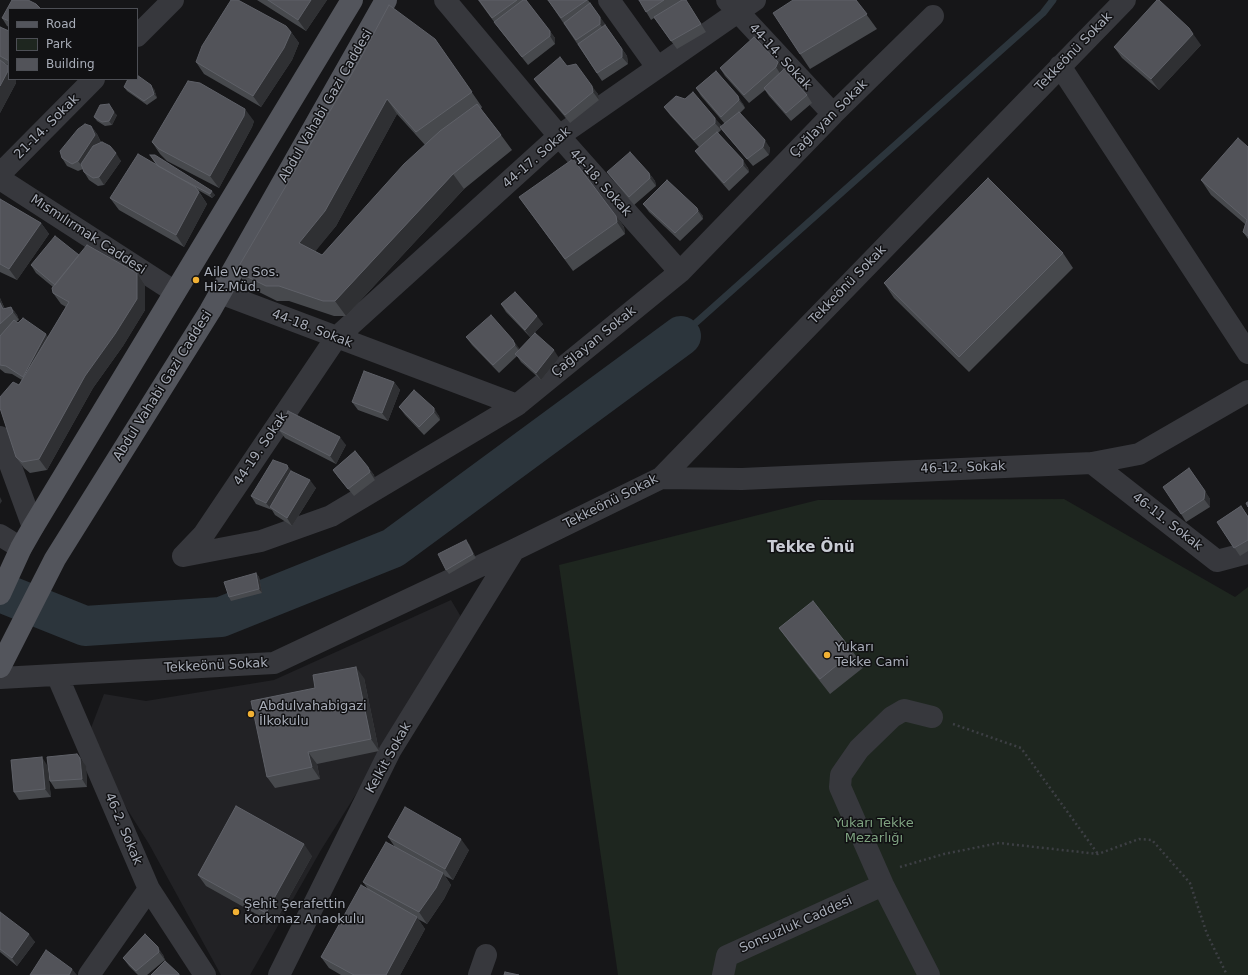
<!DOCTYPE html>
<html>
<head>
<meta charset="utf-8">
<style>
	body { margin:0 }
	#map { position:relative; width:1248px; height:975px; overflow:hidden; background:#161618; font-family:"DejaVu Sans",sans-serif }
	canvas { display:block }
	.legend { position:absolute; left:8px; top:8px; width:130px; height:72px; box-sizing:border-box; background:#111113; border:1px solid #4d4f55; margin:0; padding:5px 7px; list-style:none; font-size:12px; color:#a8adb8 }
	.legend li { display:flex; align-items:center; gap:8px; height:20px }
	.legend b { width:20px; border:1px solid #4d4f55 }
</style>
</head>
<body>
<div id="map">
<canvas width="1248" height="975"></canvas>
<ul class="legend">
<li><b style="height:5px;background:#53555c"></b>Road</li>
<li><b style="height:11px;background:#1e261f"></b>Park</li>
<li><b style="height:11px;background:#525359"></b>Building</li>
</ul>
</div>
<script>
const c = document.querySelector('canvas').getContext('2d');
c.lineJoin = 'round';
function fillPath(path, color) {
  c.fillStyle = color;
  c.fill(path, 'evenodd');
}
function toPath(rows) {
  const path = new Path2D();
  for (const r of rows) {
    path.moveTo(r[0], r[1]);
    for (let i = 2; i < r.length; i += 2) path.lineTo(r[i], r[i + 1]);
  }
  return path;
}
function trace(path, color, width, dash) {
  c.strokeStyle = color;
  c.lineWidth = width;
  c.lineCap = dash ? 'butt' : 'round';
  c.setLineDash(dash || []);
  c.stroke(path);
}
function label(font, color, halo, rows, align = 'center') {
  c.font = font + ' "DejaVu Sans",sans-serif';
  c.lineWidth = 3;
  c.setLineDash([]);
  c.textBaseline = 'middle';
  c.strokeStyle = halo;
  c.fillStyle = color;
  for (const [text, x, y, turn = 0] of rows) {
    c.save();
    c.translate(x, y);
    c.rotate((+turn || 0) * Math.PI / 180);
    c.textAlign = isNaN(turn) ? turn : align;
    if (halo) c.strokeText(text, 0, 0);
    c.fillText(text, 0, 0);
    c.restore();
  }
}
fillPath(toPath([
	[451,600,464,622,321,850,250,975,221,975,149,844,122,801,91,728,104,694,146,701,274,680]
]), '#222225');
fillPath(toPath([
	[1064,499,1235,597,1248,587,1248,975,618,975,559,565,818,500]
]), '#1e261f');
trace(toPath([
	[681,336,1043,13,1053,0]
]), '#2c353c', 7);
trace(toPath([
	[0,592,85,626,221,617,393,548,681,336]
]), '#2c353c', 40);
trace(toPath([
	[953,724,1021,748,1098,854],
	[900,867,944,854,999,843,1098,854,1139,839,1152,840,1190,883,1207,934,1227,975]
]), '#3d3f44', 2.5, [2, 3]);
trace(toPath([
	[445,0,559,136,680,272],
	[609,0,657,67],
	[727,0,833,114],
	[137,36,173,0],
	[1060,66,1248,353],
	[0,174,94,79],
	[0,179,175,292],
	[220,293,517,405],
	[0,437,33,527],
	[1092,463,1217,561,1248,553],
	[661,478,742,479,1092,463,1139,454,1248,391],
	[0,535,21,548],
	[183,556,261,541,331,516,517,405,680,272,833,114,933,16],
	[183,556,204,534,336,338,559,136,755,0],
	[57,675,149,889,205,975],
	[0,678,274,663,514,550,661,478,1125,0],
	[89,975,149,889],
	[279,975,390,751,514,550],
	[479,975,486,955],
	[723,975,727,956,883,885],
	[929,975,883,885,840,787,841,775,859,749,892,717,904,710,932,717]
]), '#37383d', 22);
trace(toPath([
	[0,594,21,548,33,527,352,0],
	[0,667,55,559,210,311,386,0]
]), '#53555c', 22);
fillPath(toPath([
	[257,0,327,0,306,31],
	[478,0,526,0,555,38,555,44,528,65,500,30],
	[548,0,588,0,627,56,628,64,602,81],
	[639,0,682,0,690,6,706,32,677,49,654,18,651,20],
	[856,0,877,29,810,69,800,54],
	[9,9,9,27,7,26,2,18],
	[0,27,9,31,9,66,5,63,16,83,0,113],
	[291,32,299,43,292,60,261,107,204,74,196,62],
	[435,39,482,107,481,109,501,135,512,150,464,189,346,316,334,316,289,301,277,301,247,286,236,271],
	[397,114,425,145,322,255,315,251,336,226],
	[1201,45,1159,90,1122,58,1114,47],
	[778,62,783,70,807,95,812,103,791,121,769,96,765,90,749,103,725,76,720,68],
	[567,66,598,94,599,100,570,123,539,86,534,79],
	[716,71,743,104,745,108,740,113,770,148,769,155,753,166,726,135,721,129,721,130,718,133,748,168,749,172,729,191,701,159,695,151,699,147,670,115,664,107,685,99,721,125,721,127,725,124,701,96,696,88],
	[124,87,154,89,157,98,147,105,127,91],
	[117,115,112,125,105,126,97,121,94,117],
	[254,121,252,127,219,188,167,161,160,154,152,142],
	[91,126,97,134,101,142,121,161,104,185,98,186,89,180,84,172,83,169,78,171,67,166,62,158],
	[1248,147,1248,239,1243,232,1245,224,1211,195,1201,180],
	[150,155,215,195,212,198,198,190,207,204,184,247,119,210,110,198,157,166],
	[607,172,649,173,655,181,656,186,634,205,613,180],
	[667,180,703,216,703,219,680,241,649,212,643,204],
	[519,197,616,216,624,227,625,234,573,271],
	[0,199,41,223,49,234,17,280,0,272],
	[1063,253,1073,268,969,372,894,298,884,283],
	[79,255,137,273,145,285,145,310,123,346,93,388,47,470,30,473,24,468,16,457,19,385,22,380,12,374,5,373,0,369,0,298,5,309,11,307,17,315,19,320,16,322,48,337,66,307,61,304,53,293,53,287,36,273,31,265],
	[501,304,543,324,530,337,506,312],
	[466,337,513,340,519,350,559,358,541,380,521,362,517,356,499,373,472,345],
	[394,382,400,390,388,421,358,410,352,402],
	[414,390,439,416,440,420,424,435,405,415,399,407],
	[279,430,346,445,336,464,285,438],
	[355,451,374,475,375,480,354,496,338,477,333,470],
	[1189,468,1210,499,1210,507,1186,522,1181,514],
	[291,471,316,488,292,526,275,515,272,510,256,504,251,496],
	[1241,506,1248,516,1248,551,1240,556,1217,522],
	[469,544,476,558,449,574,446,570],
	[256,573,259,577,262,593,231,601,229,597],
	[779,628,853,652,864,667,830,694,790,643],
	[364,678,379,751,317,764,320,779,275,788,267,777],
	[47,765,51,797,19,800,14,792],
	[86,766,87,787,55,789,50,781],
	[388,837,469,850,453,880,445,876,451,885,444,899,427,924,418,919,425,929,400,975,341,975,329,968,321,957,368,889,363,882,395,847],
	[312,856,274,924,206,886,198,875],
	[0,912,35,942,17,966,0,952],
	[145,934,163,955,165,960,147,975,138,975,129,966,123,958]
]), '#47494d');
fillPath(toPath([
	[311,0,327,0,306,31,298,20],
	[600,17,606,25,606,32,600,24],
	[1189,28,1201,45,1159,90,1151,79],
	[550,31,555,38,555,44,550,36],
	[291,32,299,43,292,60,261,107,253,96],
	[622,49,627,56,628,64,622,57],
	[778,62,783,70,781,75,776,67],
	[8,66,9,67,9,79,16,79,16,83,0,113,0,86],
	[151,85,154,89,157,98,154,94],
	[592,86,598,94,599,100,593,92],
	[738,96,743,104,745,108,739,100],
	[387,99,397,114,336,226,310,258,299,243],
	[245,109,254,121,252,127,219,188,210,176],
	[114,112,117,115,112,125,109,121],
	[715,118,721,125,721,130,715,123],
	[91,126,97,134,101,143,84,169,78,161],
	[765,140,770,148,769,155,763,147],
	[116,153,121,161,104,185,99,177],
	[743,160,748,168,749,172,743,165],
	[649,173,655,181,656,186,650,178],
	[453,174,464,189,346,316,335,301],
	[212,191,215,195,212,198,210,194],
	[199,192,207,204,184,247,176,235],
	[697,208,703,216,703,219,698,211],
	[616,216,624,227,625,234,617,222],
	[41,223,49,234,17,280,9,269],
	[137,273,145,285,145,310,123,346,93,388,47,470,39,459,85,376],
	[0,298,8,317,3,309,0,303],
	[11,307,17,315,19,320,13,312],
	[537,316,543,324,530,337,525,330],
	[46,334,51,342,28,385,23,377],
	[513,340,519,348,520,352,515,345],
	[554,350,559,358,541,380,536,373],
	[394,382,400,390,388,421,382,413],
	[434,408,439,416,440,420,434,412],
	[340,437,346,445,336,464,330,456],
	[287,465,293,473,270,507,272,510,266,503],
	[368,467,374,475,375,480,370,472],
	[310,480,316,488,292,526,287,518],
	[1205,491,1210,499,1210,507,1204,499],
	[0,497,2,501,0,504],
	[466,540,469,544,476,558,473,554],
	[256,573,259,577,262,593,259,589],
	[356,667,364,678,379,751,371,739],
	[308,752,317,764,320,779,312,767],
	[42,757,47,765,51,797,45,789],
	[80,758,86,766,87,787,82,779],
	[461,839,469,850,453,880,445,869],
	[304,844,312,856,274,924,266,913],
	[443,873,451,885,444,899,427,924,419,912],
	[417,917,425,929,400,975,386,975],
	[29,934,35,942,17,966,12,958],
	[158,947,163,955,165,960,159,952],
	[72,969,77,975,69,975]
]), '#2f3033');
const building = toPath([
	[12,0,28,0,36,4,41,9,9,9,9,21,2,18,12,0],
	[231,0,238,0,286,26,291,32,284,48,253,96,196,62,202,46,231,0],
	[268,0,311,0,298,20,268,0],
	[479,0,517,0,492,18,479,0],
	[523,0,526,0,550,31,550,36,522,57,494,22,523,0],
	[548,0,587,0,561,18,548,0],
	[639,0,664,0,646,12,639,0],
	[682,0,686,0,701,24,671,41,654,17,682,0],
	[793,0,856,0,867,14,800,54,773,13,793,0],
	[1157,0,1159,0,1189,28,1193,34,1151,79,1114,47,1157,0],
	[590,3,600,17,600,24,576,40,564,23,590,3],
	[389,5,435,39,472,92,416,132,387,99,325,211,299,243,322,255,404,164,440,131,477,104,501,135,453,174,335,301,323,301,279,286,266,286,236,271,357,65,389,5],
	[605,25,622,49,622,57,597,73,578,44,605,25],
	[0,27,9,31,9,61,0,56,0,27],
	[754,37,778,62,776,67,744,95,720,68,754,37],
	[560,57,567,66,576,64,592,86,593,92,565,115,534,79,560,57],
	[0,60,8,66,8,71,0,86,0,60],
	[784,69,807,95,786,113,764,88,784,69],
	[716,71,738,96,739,100,721,117,696,88,716,71],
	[137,75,151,85,154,94,144,101,124,87,128,79,137,79,137,75],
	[188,81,200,83,245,109,244,116,210,176,159,149,152,142,188,81],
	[693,92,715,118,715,123,694,140,664,107,676,96,685,99,693,92],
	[109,104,114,112,109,121,102,122,94,117,100,105,109,104],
	[739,112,765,140,763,147,747,159,720,127,739,112],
	[85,124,91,126,95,135,78,161,72,164,62,158,60,151,78,129,85,124],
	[717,132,743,160,743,165,724,183,695,151,717,132],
	[1238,138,1248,147,1248,236,1243,232,1247,220,1201,180,1238,138],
	[102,142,110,146,116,153,99,177,93,178,84,172,81,164,93,146,102,142],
	[630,152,649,173,650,178,629,197,607,172,630,152],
	[138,154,195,187,199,192,176,235,110,198,138,154],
	[150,155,155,155,212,191,210,194,176,176,158,166,150,155],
	[573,159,616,216,617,222,565,259,519,197,573,159],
	[988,178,1063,253,959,357,884,283,988,178],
	[667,180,697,208,698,211,675,233,643,204,667,180],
	[0,199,41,223,9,269,0,264,0,199],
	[55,236,79,255,55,285,31,265,55,236],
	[87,245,137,273,137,299,115,334,85,376,39,459,22,462,16,457,0,408,0,397,13,382,19,385,69,302,53,293,52,288,87,245],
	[515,292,537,316,525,330,501,304,515,292],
	[0,303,3,309,11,307,13,312,0,324,0,303],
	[491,315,513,340,515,345,493,365,466,337,491,315],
	[23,318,46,334,23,377,6,366,0,365,0,336,14,320,18,323,23,318],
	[535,333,554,350,536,373,515,354,535,333],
	[364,371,394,382,382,413,352,402,364,371],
	[414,390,434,408,434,412,419,427,399,407,414,390],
	[288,411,340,437,330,456,279,430,288,411],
	[355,451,368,467,370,472,348,489,333,470,355,451],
	[273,460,287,465,288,468,266,503,251,496,273,460],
	[1189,468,1205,491,1204,499,1181,514,1163,487,1189,468],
	[291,471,310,480,287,518,270,507,291,471],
	[1248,502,1248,507,1246,503,1248,502],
	[1241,506,1248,517,1248,540,1234,548,1217,522,1241,506],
	[466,540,473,554,446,570,438,554,466,540],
	[256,573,259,589,229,597,224,582,256,573],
	[813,601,853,652,820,679,779,628,813,601],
	[356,667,371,739,308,752,312,767,267,777,251,701,315,688,313,675,356,667],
	[77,754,80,758,82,779,50,781,47,757,77,754],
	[42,757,45,789,14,792,11,760,42,757],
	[236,806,304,844,266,913,198,875,236,806],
	[405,807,461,839,445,869,388,837,405,807],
	[386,842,443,873,436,888,419,912,363,882,386,842],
	[361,885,417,917,386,975,354,975,321,957,361,885],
	[0,912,29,934,12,958,0,949,0,912],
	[145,934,158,947,159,952,136,971,123,958,145,934],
	[46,950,72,969,69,975,30,975,46,950],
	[165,961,179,974,179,975,151,975,165,961],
	[505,972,519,975,504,975,505,972]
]);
fillPath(building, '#525359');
trace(building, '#5f6168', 1);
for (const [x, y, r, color] of [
	[196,280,4,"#f2b134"],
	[827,655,4,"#f2b134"],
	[251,714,4,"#f2b134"],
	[236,912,4,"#f2b134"]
]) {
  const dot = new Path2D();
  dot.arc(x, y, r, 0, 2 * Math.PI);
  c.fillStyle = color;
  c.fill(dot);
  trace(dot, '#111113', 1.5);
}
label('13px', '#a8adb8', '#111113', [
	["Tekkeönü Sokak",1074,52,-46],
	["44-14. Sokak",780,57,47],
	["Abdul Vahabi Gazi Caddesi",326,106,-60],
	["Çağlayan Sokak",829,119,-45],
	["21-14. Sokak",47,127,-45],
	["44-17. Sokak",537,158,-41],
	["44-18. Sokak",600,183,48],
	["Mısmılırmak Caddesi",88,235,33],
	["Tekkeönü Sokak",848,285,-46],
	["44-18. Sokak",312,329,21],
	["Çağlayan Sokak",594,342,-39],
	["Abdul Vahabi Gazi Caddesi",163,386,-58],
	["44-19. Sokak",261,449,-56],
	["46-12. Sokak",963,468,-2],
	["Tekkeönü Sokak",611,502,-27],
	["46-11. Sokak",1167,522,38],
	["Tekkeönü Sokak",216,666,-3],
	["Kelkit Sokak",389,758,-61],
	["46-2. Sokak",123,829,67],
	["Sonsuzluk Caddesi",796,925,-24]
]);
label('13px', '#a8adb8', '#111113', [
	["Aile Ve Sos.",204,273],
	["Hiz.Müd.",204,288],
	["Yukarı",835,648],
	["Tekke Cami",835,663],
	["Abdulvahabigazi",259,707],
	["İlkokulu",259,722],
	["Şehit Şerafettin",244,905],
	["Korkmaz Anaokulu",244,920]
], 'left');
label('13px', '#7fa381', '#111113', [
	["Yukarı Tekke",874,824],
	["Mezarlığı",874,839]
]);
label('bold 15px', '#c9ccd4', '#111113', [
	["Tekke Önü",811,548]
]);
</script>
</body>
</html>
